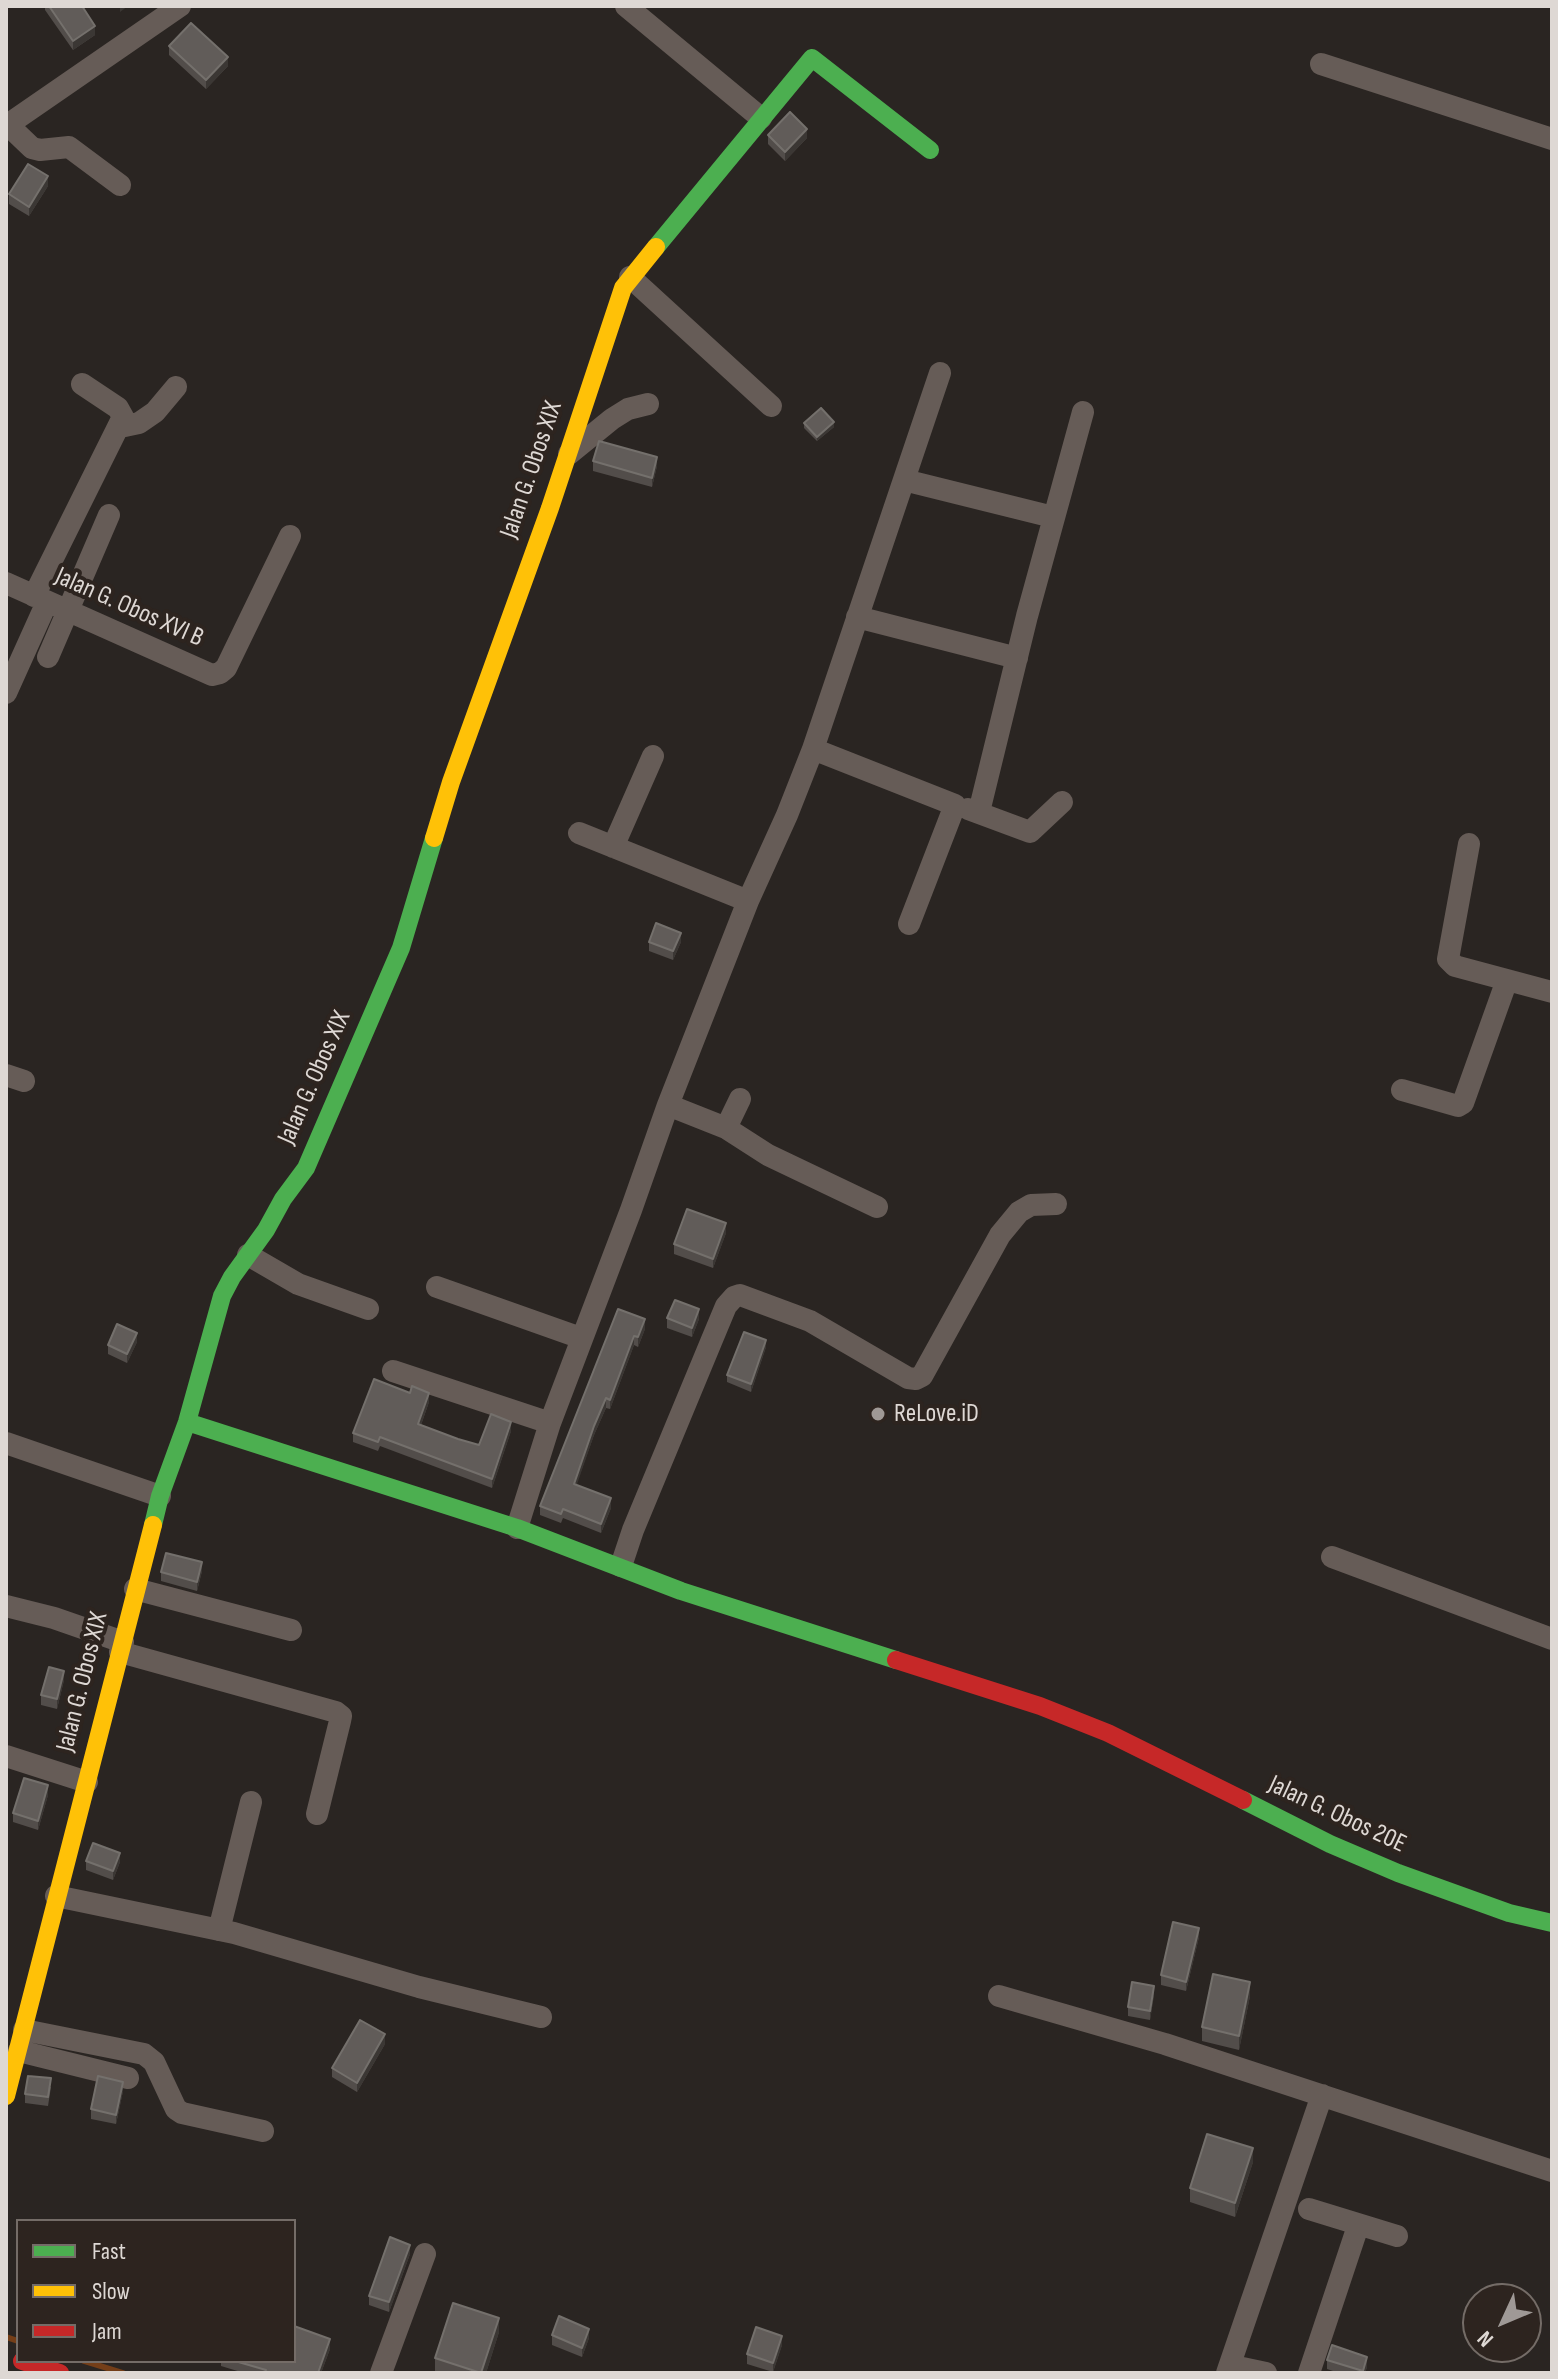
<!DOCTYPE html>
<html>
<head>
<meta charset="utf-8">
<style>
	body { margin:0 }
	#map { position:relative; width:1558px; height:2379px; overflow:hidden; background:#2a2522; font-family:"Sofia Sans Condensed",sans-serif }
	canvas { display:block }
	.frame { position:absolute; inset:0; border:8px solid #ded8d4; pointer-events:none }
	.legend { position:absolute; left:16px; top:2219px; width:280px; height:144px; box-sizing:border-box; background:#2d241f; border:2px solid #746c67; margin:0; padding:10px 14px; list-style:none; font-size:24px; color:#ded8d4 }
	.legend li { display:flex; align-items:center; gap:16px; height:40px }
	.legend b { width:40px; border:2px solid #746c67 }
	.north { position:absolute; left:1462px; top:2283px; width:80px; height:80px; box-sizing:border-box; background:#2d241f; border:2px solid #746c67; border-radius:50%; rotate:226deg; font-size:22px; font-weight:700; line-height:32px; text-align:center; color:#ded8d4 }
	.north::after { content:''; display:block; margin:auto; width:28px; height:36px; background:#9f9996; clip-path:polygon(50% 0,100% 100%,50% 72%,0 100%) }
</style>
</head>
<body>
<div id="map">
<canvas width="1558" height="2379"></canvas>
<div class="frame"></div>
<ul class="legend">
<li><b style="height:10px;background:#4caf50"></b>Fast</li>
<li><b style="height:10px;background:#ffc107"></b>Slow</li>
<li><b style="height:10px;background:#c62828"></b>Jam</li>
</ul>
<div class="north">N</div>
</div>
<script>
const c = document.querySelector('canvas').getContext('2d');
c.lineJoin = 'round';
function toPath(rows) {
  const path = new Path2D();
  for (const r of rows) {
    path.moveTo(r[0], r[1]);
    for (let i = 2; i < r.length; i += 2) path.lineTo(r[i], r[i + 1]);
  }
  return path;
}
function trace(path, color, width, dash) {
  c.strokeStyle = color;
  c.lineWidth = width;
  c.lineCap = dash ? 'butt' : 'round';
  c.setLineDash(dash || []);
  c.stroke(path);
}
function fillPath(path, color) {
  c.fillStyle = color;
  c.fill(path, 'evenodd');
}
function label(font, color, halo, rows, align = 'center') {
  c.font = font + ' "Sofia Sans Condensed",sans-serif';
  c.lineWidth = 8;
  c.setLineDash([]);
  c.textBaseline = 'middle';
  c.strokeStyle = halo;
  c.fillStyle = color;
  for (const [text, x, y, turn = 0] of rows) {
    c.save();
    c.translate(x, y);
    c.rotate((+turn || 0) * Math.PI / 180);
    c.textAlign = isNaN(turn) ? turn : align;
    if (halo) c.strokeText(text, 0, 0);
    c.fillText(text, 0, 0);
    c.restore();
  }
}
trace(toPath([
	[6,2337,18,2341],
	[84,2361,123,2373]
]), '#743e18', 6);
trace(toPath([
	[626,6,761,118],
	[1321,64,1552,139],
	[8,125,32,148,40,150,69,147,120,185],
	[6,126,180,6],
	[630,277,771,406],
	[120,427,139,423,155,412,176,387],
	[569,454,612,419,628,409,648,404],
	[904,480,1053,517],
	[6,583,212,675,220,673,226,668,290,536],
	[34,596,123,417,118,408,82,384],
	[857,617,1017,658],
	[48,657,109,515],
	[6,693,47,602],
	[813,749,955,805,909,924],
	[968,809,1030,832,1062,802],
	[979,812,1027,616,1083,412],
	[579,833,748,901],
	[1469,844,1448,959,1455,966,1552,992],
	[613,847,653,756],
	[6,1075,24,1081],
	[1402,1090,1458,1106,1463,1103,1507,980],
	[668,1105,726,1128,768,1155,877,1207],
	[726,1128,740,1099],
	[248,1255,298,1284,368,1309],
	[437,1287,581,1338],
	[393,1371,550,1423],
	[6,1443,160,1496],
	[517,1528,550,1423,631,1210,668,1105,748,901,787,815,813,749,940,373],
	[1332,1557,1552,1639],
	[621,1566,633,1530,711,1342,726,1306,734,1297,740,1295,810,1321,908,1378,916,1379,922,1376,1000,1235,1019,1212,1031,1205,1056,1204],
	[135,1589,291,1630],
	[6,1606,54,1618,123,1642],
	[120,1652,336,1712,341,1716,340,1721,317,1814],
	[6,1756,87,1782],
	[56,1896,234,1933,419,1987,541,2017],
	[219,1930,251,1802],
	[999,1996,1165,2044,1552,2171],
	[24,2030,144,2054,154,2062,176,2109,182,2113,263,2131],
	[19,2051,128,2078],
	[1309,2209,1397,2236],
	[1229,2367,1322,2095],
	[381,2373,425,2254],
	[1227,2373,1229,2367,1233,2366,1266,2373],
	[1309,2373,1358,2226]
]), '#665c57', 22);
trace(toPath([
	[656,247,812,58,930,150],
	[187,1422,517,1528,681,1591,896,1660],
	[153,1525,160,1496,187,1422,222,1296,232,1277,266,1230,283,1199,306,1168,401,948,434,838],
	[1243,1800,1330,1844,1398,1873,1509,1913,1552,1923]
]), '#4caf50', 18);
trace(toPath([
	[434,838,451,782,550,508,623,288,656,247],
	[6,2096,153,1525]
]), '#ffc107', 18);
trace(toPath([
	[896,1660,1040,1706,1108,1733,1243,1800],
	[22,2361,60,2373]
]), '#c62828', 18);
fillPath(toPath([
	[45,6,82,6,95,35,73,50,45,10],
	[169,46,228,66,206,89,169,55],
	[768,135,807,138,785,161,768,144],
	[48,186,29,216,9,204,9,194],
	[804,423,834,427,817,441,804,428],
	[593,461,657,466,652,487,593,471],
	[649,942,681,942,673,960,649,951],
	[726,1233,713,1268,674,1254,674,1244],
	[618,1309,645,1329,638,1347,634,1345,610,1409,606,1408,594,1435,576,1485,611,1508,601,1533,563,1518,561,1523,540,1515,540,1506],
	[667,1318,699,1319,692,1337,667,1328],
	[137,1342,127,1363,108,1354,108,1345],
	[766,1347,751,1392,727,1382,727,1375],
	[429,1402,421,1425,458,1439,479,1445,511,1431,492,1488,380,1446,378,1451,353,1442,353,1433],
	[202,1571,197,1591,161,1581,161,1572],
	[64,1680,57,1709,41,1705,41,1695],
	[48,1795,38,1830,13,1822,13,1813],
	[86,1861,120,1862,113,1880,86,1870],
	[1199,1937,1186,1991,1161,1985,1161,1975],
	[1154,1995,1150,2020,1128,2016,1128,2007],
	[1250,1996,1239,2050,1202,2041,1202,2027],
	[385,2044,357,2092,332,2077,332,2068],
	[51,2087,48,2106,25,2103,25,2094],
	[123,2091,116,2124,91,2119,91,2109],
	[1253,2162,1235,2217,1190,2202,1190,2188],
	[410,2254,389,2312,369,2305,369,2296],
	[499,2332,486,2373,439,2373,435,2372,435,2358],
	[552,2335,589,2338,582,2357,552,2345],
	[782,2345,773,2372,747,2364,747,2354],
	[330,2349,321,2373,244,2373,221,2366,221,2361,294,2361],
	[1327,2360,1367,2367,1365,2373,1339,2373,1327,2369]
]), '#524d4a');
fillPath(toPath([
	[120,6,128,6,120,12],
	[95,26,95,35,73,50,73,41],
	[228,57,228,66,206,89,206,80],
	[807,129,807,138,785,161,785,152],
	[48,176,48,186,29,216,29,207],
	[834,422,834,427,817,441,817,437],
	[657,457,657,466,652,487,652,478],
	[681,933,681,942,673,960,673,951],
	[726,1223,726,1233,713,1268,713,1259],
	[699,1309,699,1319,692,1337,692,1328],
	[645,1319,645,1329,638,1347,638,1337],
	[137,1333,137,1342,127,1363,127,1354],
	[634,1336,634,1345,610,1409,610,1400],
	[766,1340,766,1347,751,1392,751,1384],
	[429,1393,429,1402,418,1433,418,1424],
	[606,1398,606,1408,594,1435,574,1493,574,1484,594,1426],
	[511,1422,511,1431,492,1488,492,1479],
	[611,1498,611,1508,601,1533,601,1524],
	[202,1562,202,1571,197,1591,197,1582],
	[64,1671,64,1680,57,1709,57,1699],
	[48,1785,48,1795,38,1830,38,1821],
	[120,1853,120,1862,113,1880,113,1871],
	[1199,1928,1199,1937,1186,1991,1186,1982],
	[1250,1982,1250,1996,1239,2050,1239,2036],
	[1154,1986,1154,1995,1150,2020,1150,2011],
	[385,2034,385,2044,357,2092,357,2083],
	[123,2082,123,2091,116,2124,116,2115],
	[1253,2148,1253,2162,1235,2217,1235,2203],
	[410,2245,410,2254,389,2312,389,2302],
	[499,2318,499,2332,486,2373,481,2373],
	[589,2329,589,2338,582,2357,582,2348],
	[782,2336,782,2345,773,2372,773,2363],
	[330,2339,330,2349,321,2373,318,2373],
	[1367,2357,1367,2367,1365,2373,1363,2373]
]), '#3b3734');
const building = toPath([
	[49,6,82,6,95,26,73,41,49,6],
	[191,23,228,57,206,80,169,46,191,23],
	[790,112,807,129,785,152,768,135,790,112],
	[28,164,48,176,29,207,9,194,28,164],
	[821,408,834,422,817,437,804,423,821,408],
	[599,441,657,457,652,478,593,461,599,441],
	[656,923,681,933,673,951,649,942,656,923],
	[687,1209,726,1223,713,1259,674,1244,687,1209],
	[675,1300,699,1309,692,1328,667,1318,675,1300],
	[618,1309,645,1319,638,1337,634,1336,610,1400,606,1398,594,1426,574,1484,611,1498,601,1524,563,1509,561,1514,540,1506,618,1309],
	[117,1324,137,1333,127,1354,108,1345,117,1324],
	[744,1332,766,1340,751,1384,727,1375,744,1332],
	[374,1379,410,1393,412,1386,429,1393,418,1424,458,1439,479,1445,491,1414,511,1422,492,1479,380,1437,378,1442,353,1433,374,1379],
	[166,1553,202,1562,197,1582,161,1572,166,1553],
	[49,1667,64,1671,57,1699,41,1695,49,1667],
	[24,1778,48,1785,38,1821,13,1813,24,1778],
	[93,1843,120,1853,113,1871,86,1861,93,1843],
	[1173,1922,1199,1928,1186,1982,1161,1975,1173,1922],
	[1213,1974,1250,1982,1239,2036,1202,2027,1213,1974],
	[1132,1982,1154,1986,1150,2011,1128,2007,1132,1982],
	[360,2020,385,2034,357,2083,332,2068,360,2020],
	[28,2076,51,2078,48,2097,25,2094,28,2076],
	[98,2076,123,2082,116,2115,91,2109,98,2076],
	[1207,2134,1253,2148,1235,2203,1190,2188,1207,2134],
	[390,2237,410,2245,389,2302,369,2296,390,2237],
	[453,2303,499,2318,481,2373,435,2358,453,2303],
	[559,2316,589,2329,582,2348,552,2335,559,2316],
	[294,2326,330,2339,318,2373,265,2373,266,2370,235,2361,294,2361,294,2326],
	[756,2327,782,2336,773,2363,747,2354,756,2327],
	[1332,2345,1367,2357,1363,2371,1327,2360,1332,2345]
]);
fillPath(building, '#615c59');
trace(building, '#74706c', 2);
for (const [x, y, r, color] of [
	[878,1414,8,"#9f9996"]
]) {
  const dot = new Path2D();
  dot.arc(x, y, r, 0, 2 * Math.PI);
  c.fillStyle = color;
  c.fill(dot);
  trace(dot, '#2d241f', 3);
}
label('26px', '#ded8d4', '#2d241f', [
	["Jalan G. Obos XIX",532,470,-71],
	["Jalan G. Obos XVI B",129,608,24],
	["Jalan G. Obos XIX",315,1078,-66],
	["Jalan G. Obos XIX",83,1682,-76],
	["Jalan G. Obos 20E",1337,1815,25]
]);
label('26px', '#ded8d4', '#2d241f', [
	["ReLove.iD",894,1414]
], 'left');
</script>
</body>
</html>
